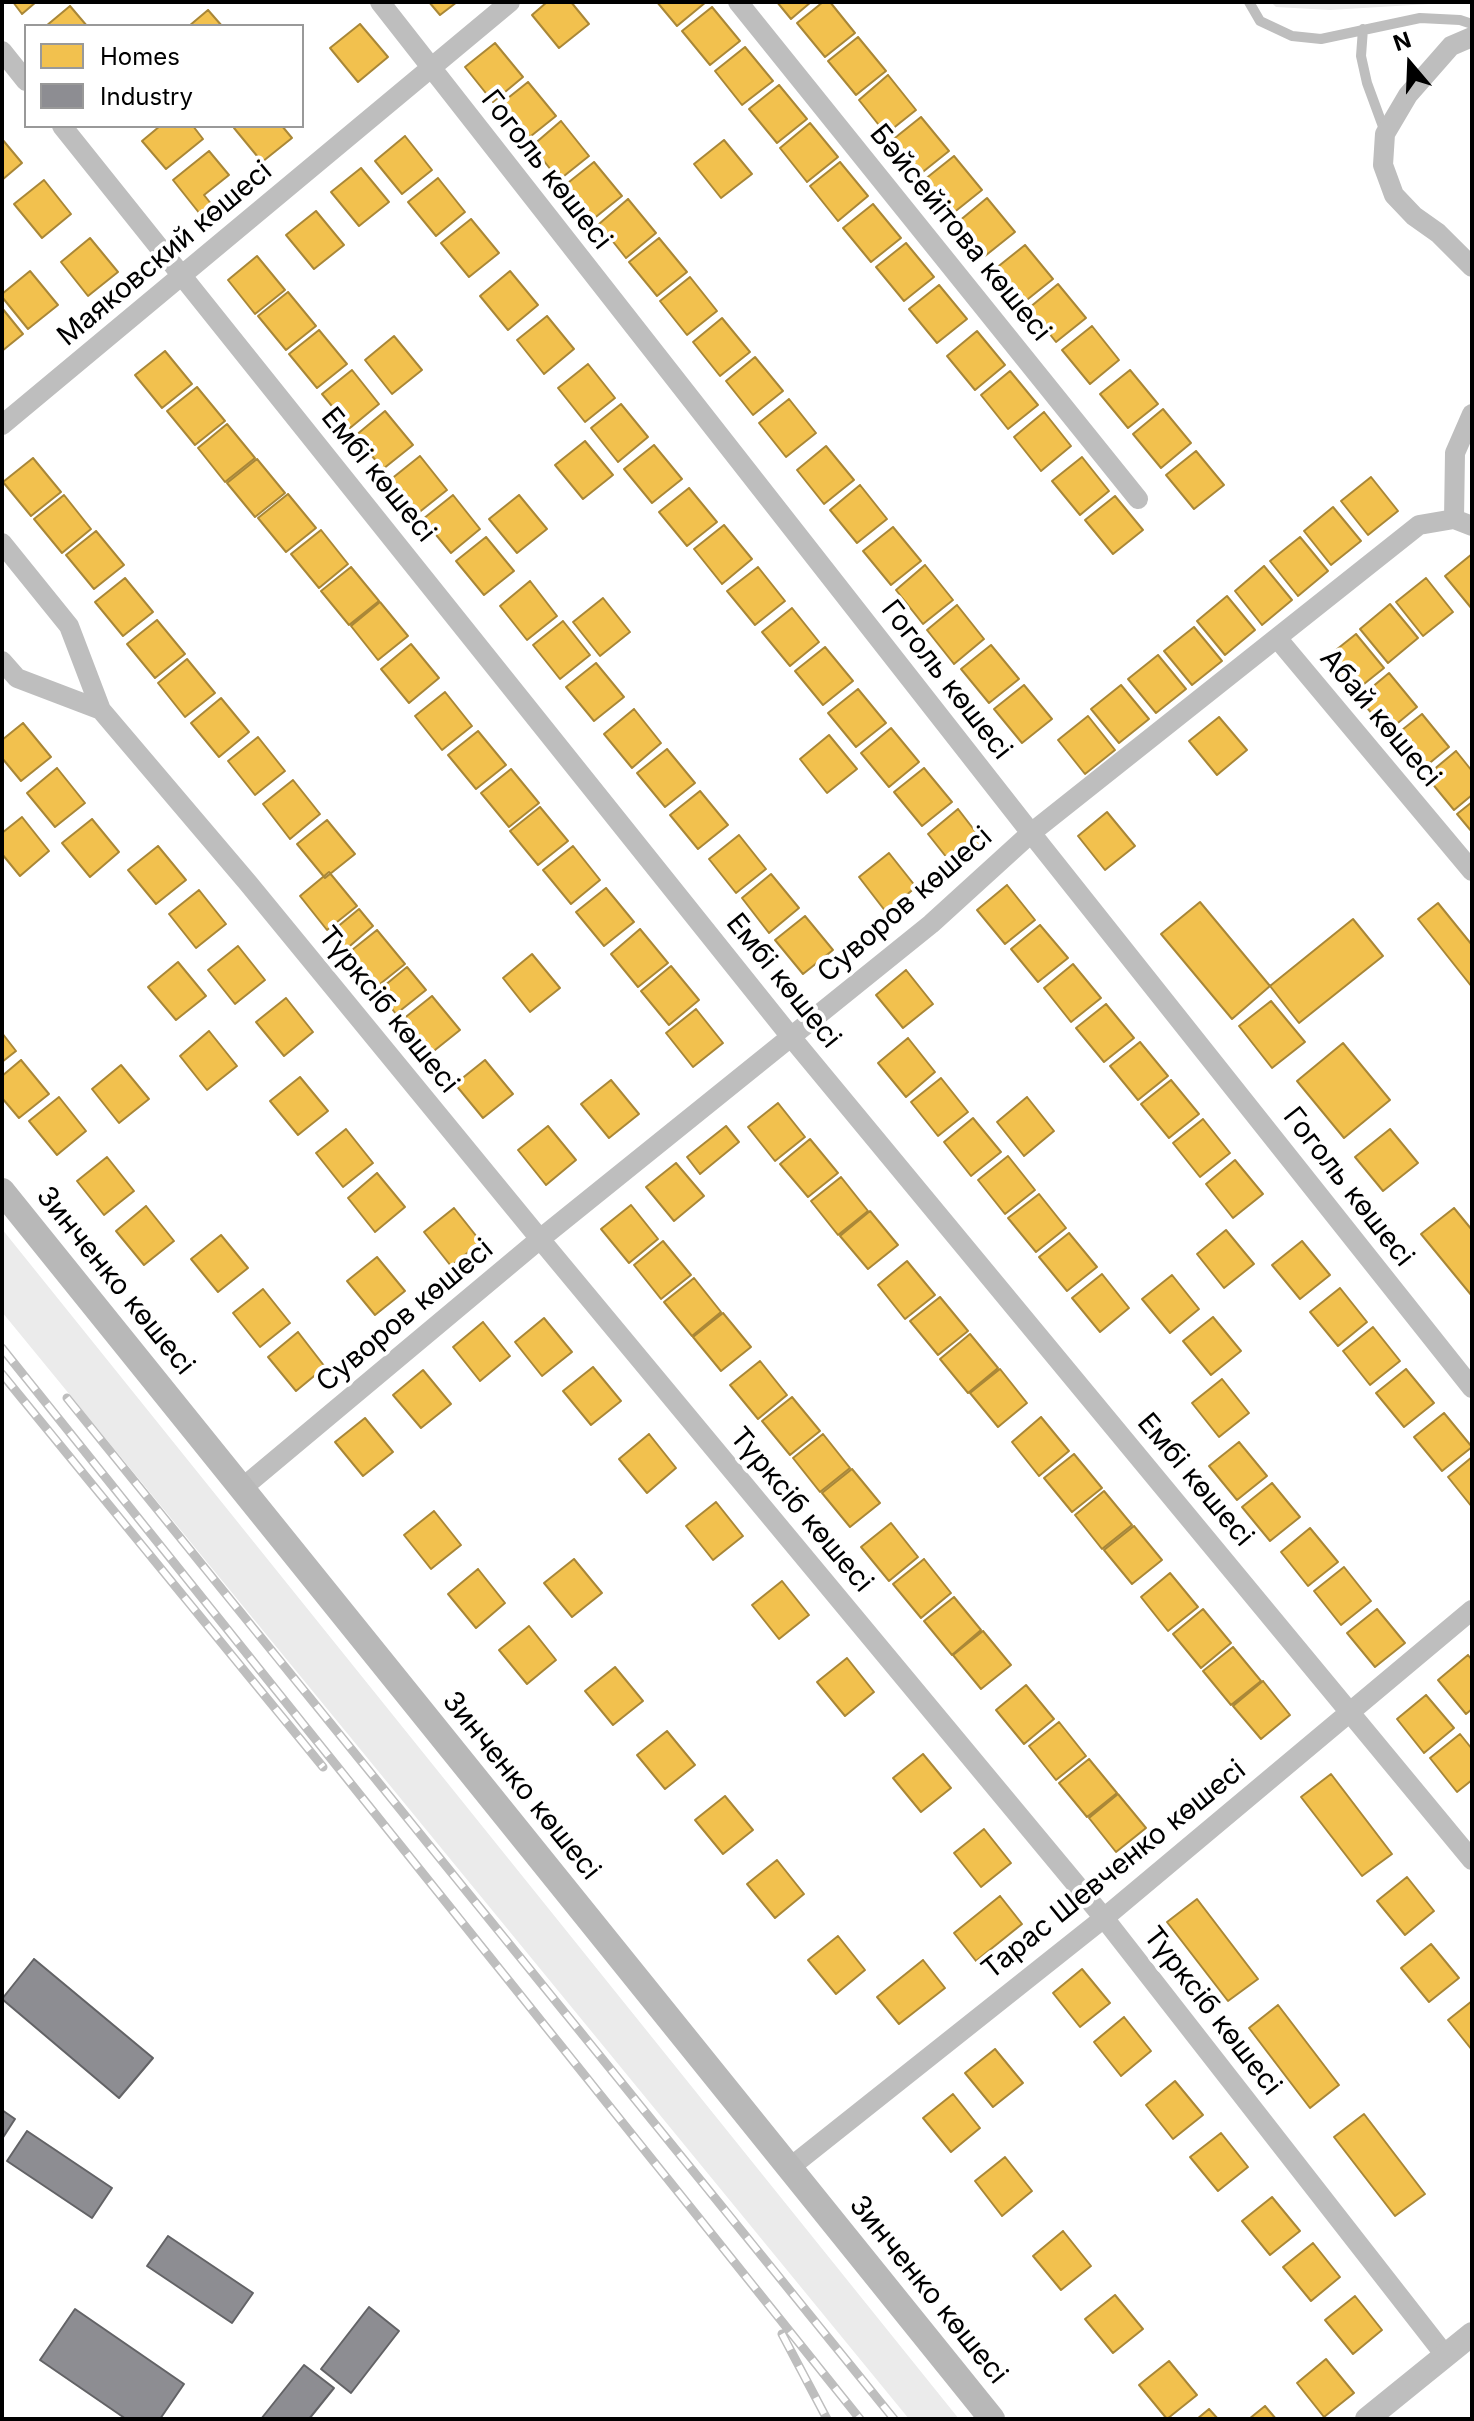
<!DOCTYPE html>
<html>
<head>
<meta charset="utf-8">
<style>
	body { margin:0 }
	#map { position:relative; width:1474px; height:2421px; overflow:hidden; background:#fff; font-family:Inter,sans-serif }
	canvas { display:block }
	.frame { position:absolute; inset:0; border:4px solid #000; pointer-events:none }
	.legend { position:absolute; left:24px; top:24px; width:280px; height:104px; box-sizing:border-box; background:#fff; border:2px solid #999; margin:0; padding:10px 14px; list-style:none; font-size:24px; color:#000 }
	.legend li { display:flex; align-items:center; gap:16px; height:40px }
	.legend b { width:40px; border:2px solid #999 }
	.north { position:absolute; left:1370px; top:24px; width:80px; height:80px; -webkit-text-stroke:6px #fff; paint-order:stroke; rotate:341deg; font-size:22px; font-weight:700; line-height:32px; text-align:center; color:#000 }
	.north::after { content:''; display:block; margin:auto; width:28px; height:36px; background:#000; clip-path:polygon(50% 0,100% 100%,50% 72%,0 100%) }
</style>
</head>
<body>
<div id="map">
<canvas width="1474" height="2421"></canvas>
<div class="frame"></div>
<ul class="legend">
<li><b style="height:22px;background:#f2c14e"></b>Homes</li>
<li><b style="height:22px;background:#8d8d92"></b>Industry</li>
</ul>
<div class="north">N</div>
</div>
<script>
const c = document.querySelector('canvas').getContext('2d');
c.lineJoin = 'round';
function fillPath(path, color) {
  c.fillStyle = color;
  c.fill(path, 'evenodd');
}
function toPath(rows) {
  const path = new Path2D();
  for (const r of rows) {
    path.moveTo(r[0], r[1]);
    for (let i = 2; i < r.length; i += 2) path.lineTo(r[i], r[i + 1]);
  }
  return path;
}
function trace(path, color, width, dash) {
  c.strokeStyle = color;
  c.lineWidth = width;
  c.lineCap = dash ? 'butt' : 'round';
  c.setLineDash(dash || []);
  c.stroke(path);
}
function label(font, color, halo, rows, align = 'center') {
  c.font = font + ' Inter,sans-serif';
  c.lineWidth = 8;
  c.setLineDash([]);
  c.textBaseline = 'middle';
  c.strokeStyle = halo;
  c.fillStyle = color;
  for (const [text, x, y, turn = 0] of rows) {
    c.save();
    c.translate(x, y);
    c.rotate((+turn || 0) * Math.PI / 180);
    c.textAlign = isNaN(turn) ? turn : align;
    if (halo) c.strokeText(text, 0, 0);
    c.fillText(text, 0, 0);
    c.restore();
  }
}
fillPath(toPath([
	[1271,2,1462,2,1330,10,1276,7],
	[2,1229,959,2419,909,2419,2,1312]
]), '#ebebeb');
const homes = toPath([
	[13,2,36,2,22,14,13,2],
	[429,2,457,2,440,15,429,2],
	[547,2,571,2,589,24,559,48,532,15,547,2],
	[657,2,706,2,677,26,657,2],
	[777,2,811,2,791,19,777,2],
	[823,2,830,2,855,33,825,57,797,23,823,2],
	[70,6,87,26,46,26,70,6],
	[712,7,740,41,710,65,682,31,712,7],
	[208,10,222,26,189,26,208,10],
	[360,24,388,57,358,82,330,48,360,24],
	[858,37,886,71,856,95,828,61,858,37],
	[495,43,523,77,493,102,465,67,495,43],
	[745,47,773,81,742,105,715,71,745,47],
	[888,75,916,110,886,134,859,100,888,75],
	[528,82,556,116,526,140,498,106,528,82],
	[779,85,807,119,777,143,749,109,779,85],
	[921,117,949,151,919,175,891,141,921,117],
	[561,121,589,156,559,180,532,146,561,121],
	[810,123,838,157,807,182,780,148,810,123],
	[160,126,193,126,203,139,166,169,142,141,160,126],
	[237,126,282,126,292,138,262,162,234,128,237,126],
	[405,136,432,170,402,194,375,161,405,136],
	[2,139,22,163,2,180,2,139],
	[724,140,752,174,721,198,694,164,724,140],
	[209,151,229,175,204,195,212,205,200,214,173,180,209,151],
	[954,156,982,190,952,214,924,180,954,156],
	[594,162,622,196,592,220,564,186,594,162],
	[840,162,868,196,838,221,810,186,840,162],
	[361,168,389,202,359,226,331,192,361,168],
	[438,178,465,212,436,236,408,202,438,178],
	[44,180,71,214,42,238,14,204,44,180],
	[987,198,1015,232,985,256,958,222,987,198],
	[628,199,656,233,626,258,599,224,628,199],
	[873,204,901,238,871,262,843,228,873,204],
	[316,211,344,245,314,269,286,235,316,211],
	[471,219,499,253,469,277,441,243,471,219],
	[90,238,118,272,88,296,61,262,90,238],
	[659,238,687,272,657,296,629,262,659,238],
	[906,243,934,277,904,301,876,267,906,243],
	[1025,245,1053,279,1023,303,995,269,1025,245],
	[257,256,285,290,255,314,228,280,257,256],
	[30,271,58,305,28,329,2,297,2,294,30,271],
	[510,271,538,305,508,330,480,296,510,271],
	[690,277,717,311,687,335,660,301,690,277],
	[1058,284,1086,318,1056,342,1029,308,1058,284],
	[939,285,967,319,937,343,909,309,939,285],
	[288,292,316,326,286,350,258,316,288,292],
	[2,308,23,334,2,351,2,308],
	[547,316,574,349,544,374,517,340,547,316],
	[722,318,750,352,720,376,693,342,722,318],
	[1092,326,1119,360,1090,384,1062,350,1092,326],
	[319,330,347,364,317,388,289,354,319,330],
	[977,331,1005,365,975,390,947,356,977,331],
	[394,336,422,370,392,394,365,360,394,336],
	[165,351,192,384,162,408,135,375,165,351],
	[755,357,783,391,753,415,726,381,755,357],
	[588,364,615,398,585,422,558,388,588,364],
	[352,370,379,404,350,428,322,394,352,370],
	[1130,370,1158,404,1128,428,1100,394,1130,370],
	[1010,371,1038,405,1008,429,981,395,1010,371],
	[197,387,225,421,195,445,167,411,197,387],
	[789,399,816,433,786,457,759,423,789,399],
	[621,404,648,437,618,462,591,428,621,404],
	[1163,409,1191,443,1161,468,1133,434,1163,409],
	[385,411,413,445,383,469,355,436,385,411],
	[1044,412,1071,446,1041,471,1014,437,1044,412],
	[227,424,255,458,225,482,198,448,227,424],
	[585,441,613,475,583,499,555,465,585,441],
	[654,445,682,479,652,503,624,469,654,445],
	[826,446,854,480,824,504,797,470,826,446],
	[1196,451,1224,485,1194,509,1166,475,1196,451],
	[420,456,447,490,417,514,390,480,420,456],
	[1082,457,1109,491,1080,515,1052,481,1082,457],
	[33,458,61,492,31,516,3,482,33,458],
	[257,459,285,493,255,517,227,483,257,459],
	[1371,477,1398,511,1368,535,1341,501,1371,477],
	[860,485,887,519,857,543,830,510,860,485],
	[689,488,717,522,687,546,659,512,689,488],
	[288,494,316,528,286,552,258,518,288,494],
	[64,495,91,529,62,553,34,519,64,495],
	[453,495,480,529,451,553,423,519,453,495],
	[519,495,547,529,517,553,489,519,519,495],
	[1115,496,1143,530,1113,554,1085,520,1115,496],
	[1333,507,1361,541,1331,565,1304,531,1333,507],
	[724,525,752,559,722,584,694,549,724,525],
	[893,527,921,561,891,585,863,551,893,527],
	[321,530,348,564,319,588,291,554,321,530],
	[96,531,124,565,94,589,66,555,96,531],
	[486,537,514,571,484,595,456,561,486,537],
	[1300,537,1328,571,1298,596,1270,561,1300,537],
	[1472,554,1472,609,1445,576,1472,554],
	[925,565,953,600,923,624,896,590,925,565],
	[1264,566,1292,600,1262,625,1235,591,1264,566],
	[351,567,379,601,349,625,321,591,351,567],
	[758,567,785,601,755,625,727,591,758,567],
	[125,578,153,612,123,636,95,602,125,578],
	[1426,578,1453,612,1423,636,1396,602,1426,578],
	[530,581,557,616,527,640,500,606,530,581],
	[1227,596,1255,630,1225,655,1197,621,1227,596],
	[603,598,630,632,600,656,573,622,603,598],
	[380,602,408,636,378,660,351,626,380,602],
	[1390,604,1418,638,1388,663,1360,629,1390,604],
	[957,605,984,639,954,664,927,630,957,605],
	[792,608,819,642,790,666,762,632,792,608],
	[157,620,185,654,155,678,127,644,157,620],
	[563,621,590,655,560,679,533,645,563,621],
	[1194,627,1222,661,1192,685,1164,651,1194,627],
	[1356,634,1384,668,1354,692,1326,658,1356,634],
	[411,644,439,678,409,703,381,669,411,644],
	[991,645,1019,679,989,703,961,669,991,645],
	[825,647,853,681,823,705,795,671,825,647],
	[1158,655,1186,689,1156,713,1128,679,1158,655],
	[187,659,215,693,185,717,158,683,187,659],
	[596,663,624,697,594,721,566,687,596,663],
	[1389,673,1417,707,1387,732,1359,698,1389,673],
	[1024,685,1052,719,1022,743,994,709,1024,685],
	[1121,685,1149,719,1119,743,1091,709,1121,685],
	[858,689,886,723,856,747,828,713,858,689],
	[445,692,472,726,442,750,415,716,445,692],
	[221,698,249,732,219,757,191,723,221,698],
	[634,709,661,743,632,768,604,734,634,709],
	[1422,714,1449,747,1420,771,1392,738,1422,714],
	[1088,716,1115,750,1085,774,1058,740,1088,716],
	[1219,717,1247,750,1217,775,1189,741,1219,717],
	[23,723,51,757,21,781,2,758,2,740,23,723],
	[891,728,919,762,889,787,861,753,891,728],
	[478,731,506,765,476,789,448,755,478,731],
	[829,735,857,769,827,793,800,759,829,735],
	[258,737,285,771,255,795,228,761,258,737],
	[667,749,695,783,665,807,637,773,667,749],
	[1456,751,1472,771,1472,795,1454,810,1426,776,1456,751],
	[57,768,85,803,55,827,27,793,57,768],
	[924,768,952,802,922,826,894,792,924,768],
	[511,769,539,803,509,827,481,793,511,769],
	[293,780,320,814,290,839,263,804,293,780],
	[700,791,728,825,698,849,670,815,700,791],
	[1472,802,1472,832,1457,814,1472,802],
	[540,807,568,841,538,865,510,831,540,807],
	[958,809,985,844,955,868,928,834,958,809],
	[1107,812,1135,846,1105,870,1078,836,1107,812],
	[22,817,49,851,20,876,2,854,2,833,22,817],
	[92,819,119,852,90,877,62,843,92,819],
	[327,820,355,854,325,878,297,844,327,820],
	[739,835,766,869,736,893,709,859,739,835],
	[158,846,186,880,156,904,128,870,158,846],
	[573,846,600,880,571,904,543,870,573,846],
	[889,853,916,887,886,912,859,877,889,853],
	[329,872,357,906,327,930,300,896,329,872],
	[771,874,799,908,769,933,742,898,771,874],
	[1007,885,1035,920,1005,944,977,910,1007,885],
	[606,888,634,922,604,946,576,912,606,888],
	[199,890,226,924,196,948,169,914,199,890],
	[1200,902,1270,986,1232,1019,1161,934,1200,902],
	[1438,903,1472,945,1472,987,1418,919,1438,903],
	[359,909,373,926,344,951,330,933,359,909],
	[805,916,833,950,803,974,775,940,805,916],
	[1353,919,1383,956,1299,1023,1270,986,1353,919],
	[1040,925,1068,958,1038,982,1011,949,1040,925],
	[640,929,668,963,638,987,611,954,640,929],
	[377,930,405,964,375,988,347,954,377,930],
	[238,946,265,980,235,1004,208,970,238,946],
	[532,954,560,988,530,1012,503,978,532,954],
	[178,962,206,996,176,1020,148,987,178,962],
	[1073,964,1101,998,1071,1022,1044,988,1073,964],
	[671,966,699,1000,669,1025,641,991,671,966],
	[407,967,426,990,396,1014,378,991,407,967],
	[906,970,933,1004,903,1028,876,995,906,970],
	[432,996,460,1030,430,1054,402,1020,432,996],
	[286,998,313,1032,284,1056,256,1022,286,998],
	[1271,1001,1305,1042,1272,1068,1239,1026,1271,1001],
	[1106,1004,1134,1038,1104,1062,1076,1028,1106,1004],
	[696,1009,723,1043,693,1067,666,1033,696,1009],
	[209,1031,237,1066,207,1090,180,1056,209,1031],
	[2,1033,16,1051,2,1062,2,1033],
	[908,1038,935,1072,906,1097,878,1063,908,1038],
	[1140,1042,1168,1076,1138,1100,1110,1066,1140,1042],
	[1343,1043,1390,1100,1344,1138,1297,1081,1343,1043],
	[21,1060,49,1094,19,1118,2,1098,2,1076,21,1060],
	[485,1060,513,1094,483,1118,455,1084,485,1060],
	[121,1065,149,1099,119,1123,92,1089,121,1065],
	[300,1077,328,1111,298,1135,270,1101,300,1077],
	[941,1078,968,1112,938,1136,911,1102,941,1078],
	[611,1080,639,1114,609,1138,581,1104,611,1080],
	[1171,1080,1199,1114,1169,1138,1141,1104,1171,1080],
	[59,1097,86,1131,57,1155,29,1121,59,1097],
	[1027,1097,1054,1131,1024,1156,997,1122,1027,1097],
	[778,1103,805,1137,775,1161,748,1127,778,1103],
	[973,1118,1001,1152,971,1176,944,1142,973,1118],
	[1203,1119,1230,1153,1200,1177,1173,1143,1203,1119],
	[548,1126,576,1160,546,1185,518,1150,548,1126],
	[726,1126,739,1142,700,1174,687,1157,726,1126],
	[346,1129,373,1163,343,1187,316,1153,346,1129],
	[1390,1129,1418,1163,1383,1191,1355,1157,1390,1129],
	[810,1139,838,1173,808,1197,780,1164,810,1139],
	[1008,1156,1035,1190,1005,1214,978,1180,1008,1156],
	[107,1157,134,1191,104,1215,77,1181,107,1157],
	[1235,1160,1263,1194,1233,1218,1206,1184,1235,1160],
	[676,1163,704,1196,674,1221,646,1187,676,1163],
	[377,1173,405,1207,375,1232,348,1198,377,1173],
	[841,1177,868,1211,838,1235,811,1201,841,1177],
	[1039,1194,1066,1228,1036,1252,1008,1218,1039,1194],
	[631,1205,658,1239,629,1263,601,1229,631,1205],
	[146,1206,174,1241,144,1265,116,1231,146,1206],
	[454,1208,481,1242,451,1266,424,1232,454,1208],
	[1454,1208,1472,1230,1472,1296,1421,1234,1454,1208],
	[870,1211,898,1245,868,1269,840,1236,870,1211],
	[1226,1230,1254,1264,1224,1288,1197,1254,1226,1230],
	[1069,1233,1097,1267,1067,1291,1039,1257,1069,1233],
	[221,1235,248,1268,218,1292,191,1259,221,1235],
	[663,1241,691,1275,661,1299,634,1265,663,1241],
	[1302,1241,1330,1275,1300,1299,1272,1265,1302,1241],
	[377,1257,405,1291,375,1315,347,1281,377,1257],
	[907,1261,935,1295,905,1319,878,1285,907,1261],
	[1102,1274,1129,1308,1100,1332,1072,1298,1102,1274],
	[1172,1275,1199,1309,1170,1333,1142,1299,1172,1275],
	[694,1278,721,1312,692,1336,664,1302,694,1278],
	[1340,1288,1367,1322,1338,1346,1310,1312,1340,1288],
	[263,1289,290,1323,260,1347,233,1313,263,1289],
	[940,1297,968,1331,938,1355,910,1321,940,1297],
	[723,1313,751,1347,721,1371,693,1337,723,1313],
	[1213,1317,1241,1351,1211,1375,1183,1341,1213,1317],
	[544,1318,572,1352,542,1376,515,1342,544,1318],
	[483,1322,510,1356,480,1381,453,1347,483,1322],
	[1373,1327,1400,1361,1370,1385,1343,1351,1373,1327],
	[298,1332,325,1367,296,1391,268,1357,298,1332],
	[970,1334,998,1368,968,1393,940,1359,970,1334],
	[760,1361,787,1395,758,1419,730,1385,760,1361],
	[593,1367,621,1401,591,1425,563,1391,593,1367],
	[1000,1369,1027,1403,998,1427,970,1393,1000,1369],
	[1406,1369,1434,1403,1404,1427,1376,1393,1406,1369],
	[423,1370,451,1404,421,1428,393,1395,423,1370],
	[1222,1379,1249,1413,1219,1437,1192,1403,1222,1379],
	[792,1397,820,1431,790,1455,762,1421,792,1397],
	[1444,1413,1472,1447,1442,1471,1414,1437,1444,1413],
	[1041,1417,1069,1451,1039,1476,1012,1442,1041,1417],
	[365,1418,393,1452,363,1476,335,1442,365,1418],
	[649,1434,676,1468,647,1493,619,1459,649,1434],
	[823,1434,850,1468,820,1492,793,1458,823,1434],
	[1239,1442,1267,1476,1237,1500,1209,1466,1239,1442],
	[1074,1454,1102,1488,1072,1512,1044,1478,1074,1454],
	[1472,1457,1472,1507,1448,1477,1472,1457],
	[852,1469,880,1503,850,1527,822,1493,852,1469],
	[1272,1483,1300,1517,1270,1541,1242,1507,1272,1483],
	[1104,1491,1132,1525,1102,1549,1075,1515,1104,1491],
	[716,1502,743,1536,713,1560,686,1526,716,1502],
	[434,1511,461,1545,431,1569,404,1535,434,1511],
	[891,1523,918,1557,889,1581,861,1547,891,1523],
	[1134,1526,1162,1560,1132,1584,1104,1550,1134,1526],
	[1310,1528,1338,1562,1308,1586,1281,1552,1310,1528],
	[574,1559,602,1593,572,1617,544,1583,574,1559],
	[924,1559,951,1593,921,1618,893,1584,924,1559],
	[1344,1567,1371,1601,1341,1625,1314,1591,1344,1567],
	[478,1569,505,1603,476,1628,448,1594,478,1569],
	[1170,1573,1198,1607,1168,1631,1141,1597,1170,1573],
	[782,1581,809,1615,779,1639,752,1605,782,1581],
	[954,1597,981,1630,952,1655,924,1621,954,1597],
	[1203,1609,1231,1643,1201,1668,1173,1634,1203,1609],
	[1377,1609,1405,1643,1375,1667,1347,1633,1377,1609],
	[529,1626,556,1660,527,1684,499,1650,529,1626],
	[983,1631,1011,1665,981,1689,953,1655,983,1631],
	[1233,1647,1261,1681,1231,1705,1203,1671,1233,1647],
	[1468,1655,1472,1660,1472,1709,1466,1714,1438,1680,1468,1655],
	[847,1658,874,1692,845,1716,817,1682,847,1658],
	[615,1667,643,1701,613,1725,585,1691,615,1667],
	[1263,1681,1290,1715,1261,1739,1233,1706,1263,1681],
	[1026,1685,1054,1719,1024,1744,996,1710,1026,1685],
	[1426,1695,1454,1728,1424,1753,1397,1719,1426,1695],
	[1059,1722,1086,1756,1056,1780,1029,1746,1059,1722],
	[667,1731,695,1765,665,1789,637,1755,667,1731],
	[1460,1734,1472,1749,1472,1780,1457,1792,1430,1758,1460,1734],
	[923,1754,951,1788,921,1812,893,1778,923,1754],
	[1089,1759,1117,1793,1087,1817,1059,1783,1089,1759],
	[1331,1774,1392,1854,1362,1876,1301,1797,1331,1774],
	[1118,1794,1146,1828,1116,1852,1089,1818,1118,1794],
	[725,1796,753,1830,723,1854,695,1820,725,1796],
	[984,1829,1011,1863,981,1887,954,1853,984,1829],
	[777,1860,804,1894,775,1918,747,1884,777,1860],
	[1407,1877,1434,1911,1405,1935,1377,1901,1407,1877],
	[1000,1896,1022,1924,976,1961,954,1933,1000,1896],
	[1197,1899,1258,1979,1228,2001,1167,1922,1197,1899],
	[838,1936,865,1970,836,1994,808,1960,838,1936],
	[1431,1944,1459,1978,1429,2002,1401,1968,1431,1944],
	[923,1960,945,1988,899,2024,877,1997,923,1960],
	[1082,1969,1110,2003,1080,2027,1053,1993,1082,1969],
	[1472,2001,1472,2050,1448,2020,1472,2001],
	[1278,2005,1339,2085,1310,2108,1249,2028,1278,2005],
	[1124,2017,1151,2051,1121,2076,1094,2042,1124,2017],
	[995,2049,1023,2083,993,2107,965,2073,995,2049],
	[1175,2081,1203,2115,1173,2139,1146,2105,1175,2081],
	[953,2094,980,2128,951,2152,923,2118,953,2094],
	[1364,2114,1425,2194,1395,2216,1334,2137,1364,2114],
	[1221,2133,1248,2167,1218,2191,1190,2157,1221,2133],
	[1005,2157,1032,2191,1002,2216,975,2181,1005,2157],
	[1272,2197,1300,2231,1270,2255,1242,2221,1272,2197],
	[1063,2231,1091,2266,1061,2290,1033,2256,1063,2231],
	[1313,2243,1340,2277,1311,2301,1283,2267,1313,2243],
	[1115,2295,1143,2329,1113,2353,1085,2319,1115,2295],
	[1355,2296,1382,2330,1353,2354,1325,2320,1355,2296],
	[1326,2359,1354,2393,1324,2417,1297,2383,1326,2359],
	[1169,2361,1197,2395,1167,2419,1139,2385,1169,2361],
	[1265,2406,1276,2419,1249,2419,1265,2406],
	[1209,2409,1218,2419,1197,2419,1209,2409]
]);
fillPath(homes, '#f2c14e');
trace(homes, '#a98737', 2);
const industry = toPath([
	[34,1959,153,2058,119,2098,2,1999,34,1959],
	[2,2110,15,2119,2,2139,2,2110],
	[27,2131,112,2188,92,2218,7,2161,27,2131],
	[168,2236,253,2293,232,2323,147,2266,168,2236],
	[369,2307,399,2331,351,2393,321,2369,369,2307],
	[75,2309,184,2384,160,2419,126,2419,40,2360,75,2309],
	[304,2365,334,2388,309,2419,261,2419,304,2365]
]);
fillPath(industry, '#8d8d92');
trace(industry, '#636366', 2);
trace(toPath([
	[1249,2,1260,21,1292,36,1321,39,1420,18,1460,20,1472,24],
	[1363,29,1361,56,1367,83,1385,132]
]), '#bebebe', 10);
trace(toPath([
	[380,2,1031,833,1472,1388],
	[738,2,1138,499],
	[1472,37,1451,46,1408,95,1385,134,1383,165,1394,195,1414,216,1438,233,1472,267],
	[2,51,26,81],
	[62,126,791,1037,1472,1860],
	[2,425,510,2],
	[1454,519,1455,453,1472,414],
	[2,543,69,626,101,710,248,883,540,1239,1104,1918,1445,2355],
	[1277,638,1472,871],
	[2,661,17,678,101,710],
	[241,1489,540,1239,931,924,1031,833,1419,525,1454,519,1472,526],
	[788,2169,1104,1918,1472,1610]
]), '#bebebe', 20);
trace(toPath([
	[1367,2419,1472,2334]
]), '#bebebe', 24);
trace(toPath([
	[2,1191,992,2419]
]), '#b8b8b8', 26);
const rail = toPath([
	[2,1348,860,2419],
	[2,1374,323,1767],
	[67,1398,894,2419],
	[782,2334,827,2419]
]);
trace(rail, '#bebebe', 9);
trace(rail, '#fff', 6, [18]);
label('28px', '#000', '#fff', [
	["Гоголь көшесі",546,170,52],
	["Бәйсейітова көшесі",960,233,51],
	["Маяковский көшесі",165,254,-40],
	["Ембі көшесі",378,475,51],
	["Гоголь көшесі",946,680,52],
	["Абай көшесі",1380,718,50],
	["Суворов көшесі",905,905,-41],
	["Ембі көшесі",783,981,51],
	["Түрксіб көшесі",388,1010,51],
	["Гоголь көшесі",1348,1187,52],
	["Зинченко көшесі",115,1281,51],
	["Суворов көшесі",405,1316,-40],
	["Ембі көшесі",1195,1480,50],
	["Түрксіб көшесі",801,1510,50],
	["Зинченко көшесі",521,1786,51],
	["Тарас Шевченко көшесі",1114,1870,-39],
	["Түрксіб көшесі",1212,2011,52],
	["Зинченко көшесі",928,2290,51]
]);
</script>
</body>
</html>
